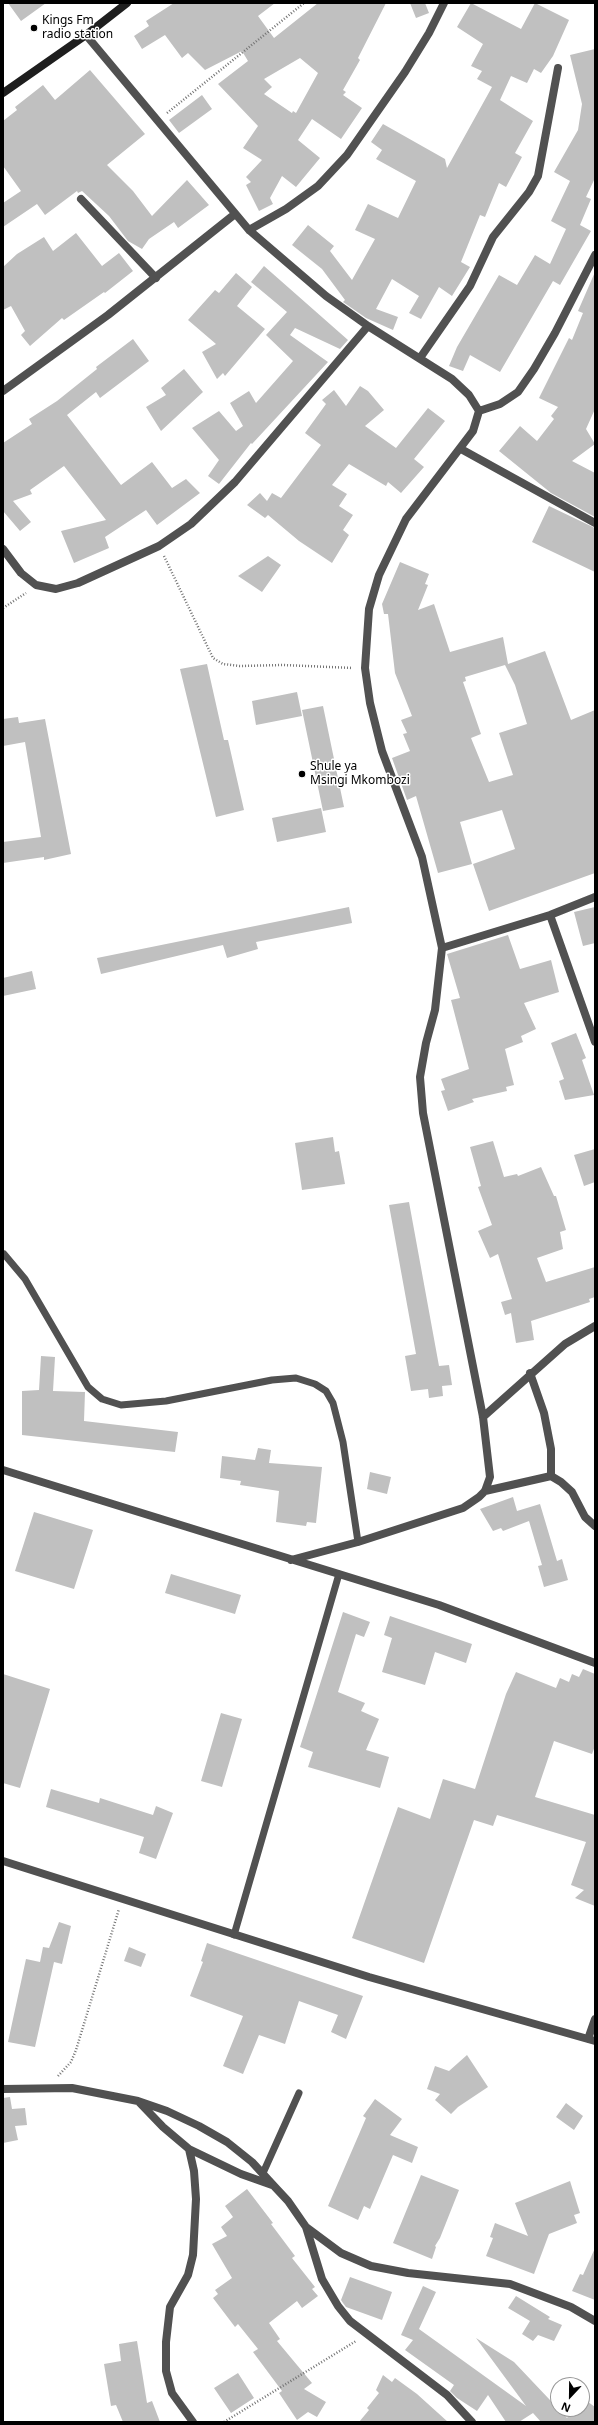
<!DOCTYPE html>
<html>
<head>
<meta charset="utf-8">
<style>
	body { margin:0 }
	#map { position:relative; width:598px; height:2425px; overflow:hidden; background:#fff; font-family:"Noto Sans",sans-serif }
	canvas { display:block }
	.frame { position:absolute; inset:0; border:4px solid #000; pointer-events:none }
	.north { position:absolute; left:550px; top:2377px; width:40px; height:40px; box-sizing:border-box; background:#fff; border:1px solid #999; border-radius:50%; rotate:202deg; font-size:11px; font-weight:700; line-height:16px; text-align:center; color:#000 }
	.north::after { content:''; display:block; margin:auto; width:14px; height:18px; background:#000; clip-path:polygon(50% 0,100% 100%,50% 72%,0 100%) }
</style>
</head>
<body>
<div id="map">
<canvas width="598" height="2425"></canvas>
<div class="frame"></div>
<div class="north">N</div>
</div>
<script>
const c = document.querySelector('canvas').getContext('2d');
c.lineJoin = 'round';
function fillPath(path, color) {
  c.fillStyle = color;
  c.fill(path, 'evenodd');
}
function toPath(rows) {
  const path = new Path2D();
  for (const r of rows) {
    path.moveTo(r[0], r[1]);
    for (let i = 2; i < r.length; i += 2) path.lineTo(r[i], r[i + 1]);
  }
  return path;
}
function trace(path, color, width, dash) {
  c.strokeStyle = color;
  c.lineWidth = width;
  c.lineCap = dash ? 'butt' : 'round';
  c.setLineDash(dash || []);
  c.stroke(path);
}
function label(font, color, halo, rows, align = 'center') {
  c.font = font + ' "Noto Sans",sans-serif';
  c.lineWidth = 3;
  c.setLineDash([]);
  c.textBaseline = 'middle';
  c.strokeStyle = halo;
  c.fillStyle = color;
  for (const [text, x, y, turn = 0] of rows) {
    c.save();
    c.translate(x, y);
    c.rotate((+turn || 0) * Math.PI / 180);
    c.textAlign = isNaN(turn) ? turn : align;
    if (halo) c.strokeText(text, 0, 0);
    c.fillText(text, 0, 0);
    c.restore();
  }
}
fillPath(toPath([
	[8,3,46,3,21,21],
	[174,3,275,3,258,16,274,38,318,3,386,3,358,58,360,60,343,90,346,92,343,95,362,108,341,139,312,119,298,140,320,158,296,187,282,176,270,198,273,204,259,211,246,185,251,182,246,177,262,160,243,148,258,126,218,84,248,61,242,51,205,70,188,53,182,58,165,35,142,49,134,36,149,26,146,21],
	[300,58,318,73,296,113,293,111,292,113,264,94,272,87,264,79],
	[410,3,425,3,429,13,416,18],
	[471,3,521,29,535,3,569,20,553,56,541,73,534,69,527,83,511,76,500,100,533,121,515,153,522,157,506,187,499,183,485,217,480,215,461,262,470,267,452,296,439,287,421,319,409,313,419,296,392,279,376,309,398,317,393,330,366,318,343,302,345,300,322,269,292,245,308,225,334,246,330,251,352,280,375,239,355,230,368,204,398,218,416,181,376,159,382,150,371,142,383,124,445,159,447,168,492,87,477,79,482,71,471,66,483,44,457,27],
	[595,49,595,178,586,197,591,199,580,225,591,231,560,285,553,281,500,372,470,355,463,371,449,366,457,347,499,275,517,285,535,255,550,264,566,229,551,221,570,181,554,172,578,130,582,104,570,55],
	[90,70,145,134,107,165,133,191,152,216,187,180,209,205,178,228,174,222,149,239,142,249,128,241,109,216,82,191,78,193,77,191,45,215,37,204,3,227,3,203,21,191,3,166,3,121,17,110,15,107,43,85,55,100],
	[202,95,212,109,179,133,169,120],
	[76,233,102,266,119,253,133,271,105,293,104,292,64,320,62,318,30,346,21,335,25,331,11,306,3,310,3,267,17,254,44,237,53,251],
	[264,266,348,340,340,349,295,328,290,335,328,362,252,444,251,443,219,484,208,476,219,460,192,428,219,411,236,431,243,426,230,403,249,391,256,403,293,361,266,335,287,312,251,282],
	[595,272,595,409,586,429,595,444,572,461,595,473,595,517,551,493,499,451,520,426,537,441,554,419,551,416,558,407,539,398,569,338,572,340,583,313,578,311],
	[236,273,252,287,237,306,265,329,225,376,223,373,217,379,202,352,216,344,188,320,215,290,219,293],
	[133,339,149,361,100,398,96,392,67,415,121,485,152,462,172,488,186,479,200,493,157,525,146,510,105,537,109,548,74,563,61,531,106,520,64,466,30,490,32,494,13,501,31,522,20,531,3,511,3,443,32,424,29,419,57,401,97,369,96,367],
	[184,369,203,392,161,431,146,407,166,395,161,388],
	[360,386,368,391,384,410,365,426,396,448,428,408,445,421,414,459,424,467,401,493,388,482,386,486,349,464,332,485,347,494,339,506,353,515,343,530,349,535,332,563,299,541,268,515,265,518,247,505,260,493,267,501,272,493,281,498,321,445,305,433,326,404,322,400,334,390,346,406],
	[549,506,595,528,595,572,532,542],
	[268,556,281,565,262,592,238,576],
	[400,562,429,574,425,584,428,585,418,610,434,604,450,652,503,637,508,664,545,651,571,720,595,710,595,873,489,911,473,864,515,849,502,810,460,822,472,864,438,873,416,796,407,800,392,758,410,751,403,734,407,733,401,720,412,716,395,673,388,614,384,614,382,604],
	[505,665,515,685,527,724,499,733,513,775,489,782,471,738,481,734,463,682,466,681,465,677],
	[207,664,224,740,228,740,244,810,216,817,180,669],
	[297,692,302,716,256,725,252,701],
	[323,706,344,807,323,811,302,710],
	[18,717,19,723,45,719,71,854,44,860,44,857,3,863,3,842,41,837,25,742,3,746,3,719],
	[321,808,326,832,277,842,272,818],
	[349,907,352,923,256,942,258,949,227,958,223,945,101,974,97,958],
	[595,907,595,943,583,946,574,912],
	[508,935,520,969,551,960,559,992,524,1003,536,1029,521,1036,523,1042,505,1049,514,1085,506,1087,507,1091,472,1099,474,1102,448,1111,441,1091,445,1090,441,1079,469,1069,451,1000,460,998,447,954],
	[32,971,36,989,3,996,3,978],
	[576,1033,586,1058,582,1060,594,1095,565,1100,559,1081,564,1079,551,1043],
	[333,1137,335,1152,339,1151,345,1184,302,1190,295,1143],
	[493,1141,504,1177,517,1174,518,1176,541,1167,554,1196,556,1196,566,1230,560,1232,563,1249,537,1258,546,1282,595,1267,595,1297,589,1299,590,1302,531,1321,534,1340,516,1343,511,1313,505,1315,501,1302,512,1299,498,1254,490,1258,478,1231,492,1225,478,1187,481,1186,470,1147],
	[595,1149,595,1182,584,1186,574,1155],
	[409,1202,439,1366,449,1365,452,1385,442,1386,443,1396,429,1398,428,1389,411,1391,405,1356,416,1354,389,1205],
	[41,1356,55,1357,53,1391,85,1392,84,1421,178,1432,175,1452,22,1435,22,1391,39,1390],
	[258,1448,271,1450,269,1463,322,1467,316,1523,307,1522,306,1526,276,1522,279,1491,240,1485,241,1481,220,1478,222,1456,255,1460],
	[370,1472,391,1477,387,1494,367,1489],
	[513,1497,517,1511,540,1504,557,1561,562,1559,568,1580,544,1587,538,1566,542,1565,529,1521,503,1531,501,1528,493,1531,480,1509],
	[34,1512,93,1530,74,1589,15,1571],
	[171,1574,241,1595,235,1614,165,1593],
	[343,1612,370,1622,364,1637,356,1634,338,1692,365,1703,361,1711,379,1719,366,1750,389,1757,380,1788,308,1767,313,1752,300,1747],
	[390,1616,472,1644,466,1663,435,1652,425,1685,382,1672,392,1638,384,1635],
	[583,1669,595,1674,595,1746,592,1754,554,1741,535,1797,595,1815,595,1906,575,1898,584,1890,571,1885,586,1842,497,1815,493,1826,474,1820,424,1963,352,1938,398,1807,430,1819,443,1779,475,1789,506,1694,516,1672,556,1688,560,1678,569,1682,572,1674,579,1677],
	[3,1674,50,1689,20,1788,3,1783],
	[221,1713,242,1719,222,1787,201,1781],
	[51,1789,99,1803,100,1798,153,1815,156,1806,173,1813,156,1859,139,1853,144,1837,46,1807],
	[59,1922,71,1926,62,1964,54,1962,35,2047,8,2042,26,1959,40,1962,43,1947,49,1948],
	[207,1943,363,1996,346,2039,331,2032,338,2015,299,2001,285,2044,259,2035,243,2074,223,2066,243,2016,190,1996,203,1962,201,1961],
	[129,1947,146,1954,141,1967,124,1961],
	[467,2055,488,2087,458,2107,451,2114,435,2100,440,2094,427,2089,435,2066,449,2071],
	[10,2097,12,2109,25,2108,27,2125,15,2126,18,2140,3,2143,3,2098],
	[375,2099,402,2119,390,2135,418,2147,412,2163,393,2155,370,2209,364,2206,358,2220,328,2206,366,2118,363,2116],
	[566,2103,583,2116,574,2130,556,2117],
	[421,2175,459,2190,440,2238,435,2246,436,2247,432,2259,393,2243],
	[570,2181,580,2213,574,2215,577,2223,549,2234,534,2274,486,2256,493,2238,490,2237,495,2223,528,2236,515,2203],
	[247,2189,273,2223,271,2224,295,2256,292,2258,315,2287,312,2289,318,2296,302,2308,297,2301,269,2323,280,2339,277,2341,312,2383,304,2389,326,2402,317,2417,308,2412,297,2420,279,2393,282,2391,253,2352,258,2349,238,2324,235,2327,213,2298,218,2294,215,2290,232,2278,212,2244,227,2236,221,2227,233,2217,225,2206],
	[595,2248,595,2300,572,2291,580,2274,583,2275],
	[350,2277,392,2292,382,2320,346,2307,343,2303,341,2300],
	[423,2286,436,2292,419,2329,526,2406,476,2338,514,2362,567,2418,574,2409,582,2409,584,2399,595,2407,595,2422,541,2422,533,2413,519,2422,506,2422,488,2395,477,2411,457,2398,450,2391,454,2385,405,2350,413,2340,401,2335],
	[516,2296,550,2317,548,2319,562,2325,554,2341,538,2335,533,2341,522,2334,530,2321,508,2308],
	[137,2341,147,2403,152,2401,160,2422,123,2422,116,2405,111,2406,104,2364,121,2361,119,2344],
	[238,2373,254,2398,231,2413,214,2388],
	[383,2375,392,2382,395,2378,417,2394,448,2422,359,2422,369,2410,367,2408,379,2393,376,2390]
]), '#c0c0c0');
trace(toPath([
	[167,113,304,3],
	[164,556,213,658,223,664,240,666,283,665,353,668],
	[3,608,26,593],
	[58,2076,71,2062,76,2050,119,1909],
	[224,2422,356,2341]
]), '#737373', 2.5, [1, 2]);
trace(toPath([
	[4,1254,25,1279,88,1387,102,1399,121,1405,166,1401,272,1380,296,1378,315,1384,326,1391,333,1403,343,1442,358,1542],
	[234,1935,339,1574],
	[263,2173,299,2093]
]), '#515151', 7);
trace(toPath([
	[86,35,249,230,326,296,368,326,452,379,469,395,479,411,473,431,406,519,379,575,369,609,365,668,370,703,382,751,422,857,442,948,435,1010,426,1043,420,1077,423,1113,483,1417,490,1477,485,1491,479,1497,463,1508,358,1542,291,1560],
	[81,199,156,278],
	[249,230,286,209,318,186,347,155,405,72,429,33,444,3],
	[420,358,470,286,493,237,529,192,538,176,558,68],
	[3,391,108,315,235,214],
	[479,411,500,404,518,392,534,369,555,333,595,255],
	[461,449,595,523],
	[3,549,21,573,36,585,56,589,78,583,159,546,191,524,235,482,368,326],
	[550,915,595,1042],
	[442,948,550,915,595,897],
	[530,1373,544,1413,551,1449,551,1476],
	[483,1417,565,1344,595,1326],
	[3,1470,439,1605,595,1663],
	[485,1491,551,1476,561,1482,572,1492,585,1517,595,1526],
	[3,1861,369,1977,595,2041],
	[588,2039,595,2019],
	[3,2089,72,2088,138,2101,167,2111,199,2126,227,2142,252,2162,274,2186,288,2201,306,2227,341,2253,371,2266,408,2273,510,2284,571,2307,595,2321],
	[139,2102,163,2127,189,2149,194,2171,196,2199,193,2255,188,2275,170,2307,166,2342,166,2371,172,2393,193,2422],
	[189,2149,241,2174,272,2185],
	[306,2227,322,2279,338,2306,350,2321,447,2395,472,2422]
]), '#515151', 8);
trace(toPath([
	[3,93,86,35,127,3]
]), '#1e1e1e', 8);
for (const [x, y, r, color] of [
	[34,28,4,"#000"],
	[302,774,4,"#000"]
]) {
  const dot = new Path2D();
  dot.arc(x, y, r, 0, 2 * Math.PI);
  c.fillStyle = color;
  c.fill(dot);
  trace(dot, '#fff', 1.5);
}
label('12px', '#000', '#fff', [
	["Kings Fm",42,21],
	["radio station",42,35],
	["Shule ya",310,767],
	["Msingi Mkombozi",310,781]
], 'left');
</script>
</body>
</html>
